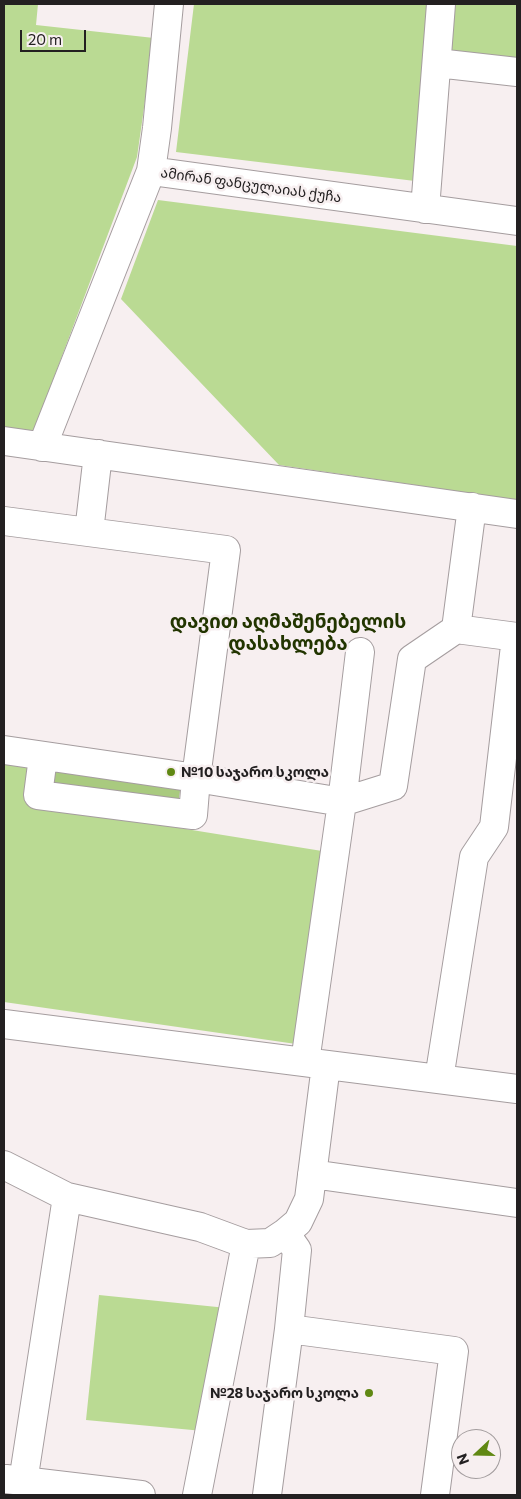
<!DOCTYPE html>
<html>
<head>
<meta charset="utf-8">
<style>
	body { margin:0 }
	#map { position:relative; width:521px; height:1499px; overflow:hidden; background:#f7eff0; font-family:Commissioner,sans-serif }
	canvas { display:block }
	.frame { position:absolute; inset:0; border:5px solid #232021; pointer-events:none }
	.north { position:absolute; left:451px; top:1429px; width:50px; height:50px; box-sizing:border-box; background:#f7eff0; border:1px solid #a29c9d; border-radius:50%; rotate:249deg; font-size:14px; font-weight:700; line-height:20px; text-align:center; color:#232021 }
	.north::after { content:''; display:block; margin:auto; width:18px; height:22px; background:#608813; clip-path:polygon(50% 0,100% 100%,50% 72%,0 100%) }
	.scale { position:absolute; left:20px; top:30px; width:66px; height:22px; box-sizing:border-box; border:2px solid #232021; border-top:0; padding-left:6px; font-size:15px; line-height:18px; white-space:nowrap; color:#232021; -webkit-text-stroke:4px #f7eff0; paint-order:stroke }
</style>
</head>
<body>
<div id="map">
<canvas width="521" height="1499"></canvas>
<div class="frame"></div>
<div class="north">N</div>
<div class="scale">20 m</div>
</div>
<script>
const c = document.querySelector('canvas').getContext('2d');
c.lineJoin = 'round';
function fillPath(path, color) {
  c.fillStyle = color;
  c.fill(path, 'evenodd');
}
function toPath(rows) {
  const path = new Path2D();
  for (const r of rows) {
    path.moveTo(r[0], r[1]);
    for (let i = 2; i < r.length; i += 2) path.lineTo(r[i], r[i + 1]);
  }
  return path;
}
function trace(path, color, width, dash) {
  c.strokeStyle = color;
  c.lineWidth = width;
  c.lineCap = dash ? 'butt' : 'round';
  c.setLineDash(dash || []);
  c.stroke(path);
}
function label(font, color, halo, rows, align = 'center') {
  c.font = font + ' Commissioner,"Noto Sans Georgian",sans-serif';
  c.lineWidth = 5;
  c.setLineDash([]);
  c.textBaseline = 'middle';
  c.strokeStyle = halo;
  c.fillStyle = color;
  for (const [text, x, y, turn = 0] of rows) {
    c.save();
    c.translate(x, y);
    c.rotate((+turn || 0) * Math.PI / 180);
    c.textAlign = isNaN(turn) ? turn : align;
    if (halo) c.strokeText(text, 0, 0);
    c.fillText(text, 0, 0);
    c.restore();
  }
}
fillPath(toPath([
	[4,4,38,4,36,25,154,38,137,157,33,433,4,428],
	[194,4,517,4,517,63,427,55,415,181,176,152],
	[158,200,517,246,517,500,279,465,121,299],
	[4,759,36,765,31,804,322,851,296,1044,4,1002],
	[99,1295,227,1308,203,1431,86,1420]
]), '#bada93');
fillPath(toPath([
	[49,761,182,778,177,811,45,794]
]), '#a9ca7f');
const minor = toPath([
	[437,63,517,72],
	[151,171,517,221],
	[425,209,441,4],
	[4,441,517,514],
	[42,447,151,171,157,128,169,4],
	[4,521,226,550,196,778,193,815,38,795,43,757],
	[89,532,98,454],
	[456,629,472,507],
	[4,750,196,778,342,802,393,786,412,659,456,629,517,637],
	[4,1024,517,1089],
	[305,1062,342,802,360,652],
	[439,1079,474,857,494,827,516,637],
	[4,1165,67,1197,200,1227,246,1244,270,1243,285,1233,298,1222,309,1199,326,1065],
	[312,1174,517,1203],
	[285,1233,297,1250,289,1329],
	[6,1479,141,1495],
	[23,1482,67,1197],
	[197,1495,246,1244],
	[267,1495,289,1329,454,1351,435,1495]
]);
trace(minor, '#a59d9f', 30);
trace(minor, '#fff', 28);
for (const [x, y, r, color] of [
	[171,772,5,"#608813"],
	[369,1393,5,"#608813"]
]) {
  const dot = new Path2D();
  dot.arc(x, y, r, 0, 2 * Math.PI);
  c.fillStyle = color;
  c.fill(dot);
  trace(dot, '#f7eff0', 2);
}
label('14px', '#232021', '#f7eff0', [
	["ამირან ფანცულაიას ქუჩა",251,185,8]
]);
label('bold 14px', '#232021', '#f7eff0', [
	["№10 საჯარო სკოლა",181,772],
	["№28 საჯარო სკოლა",359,1393,"right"]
], 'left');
label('bold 19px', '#223500', '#f7eff0', [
	["დავით აღმაშენებელის",288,622],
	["დასახლება",288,644]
]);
</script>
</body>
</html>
